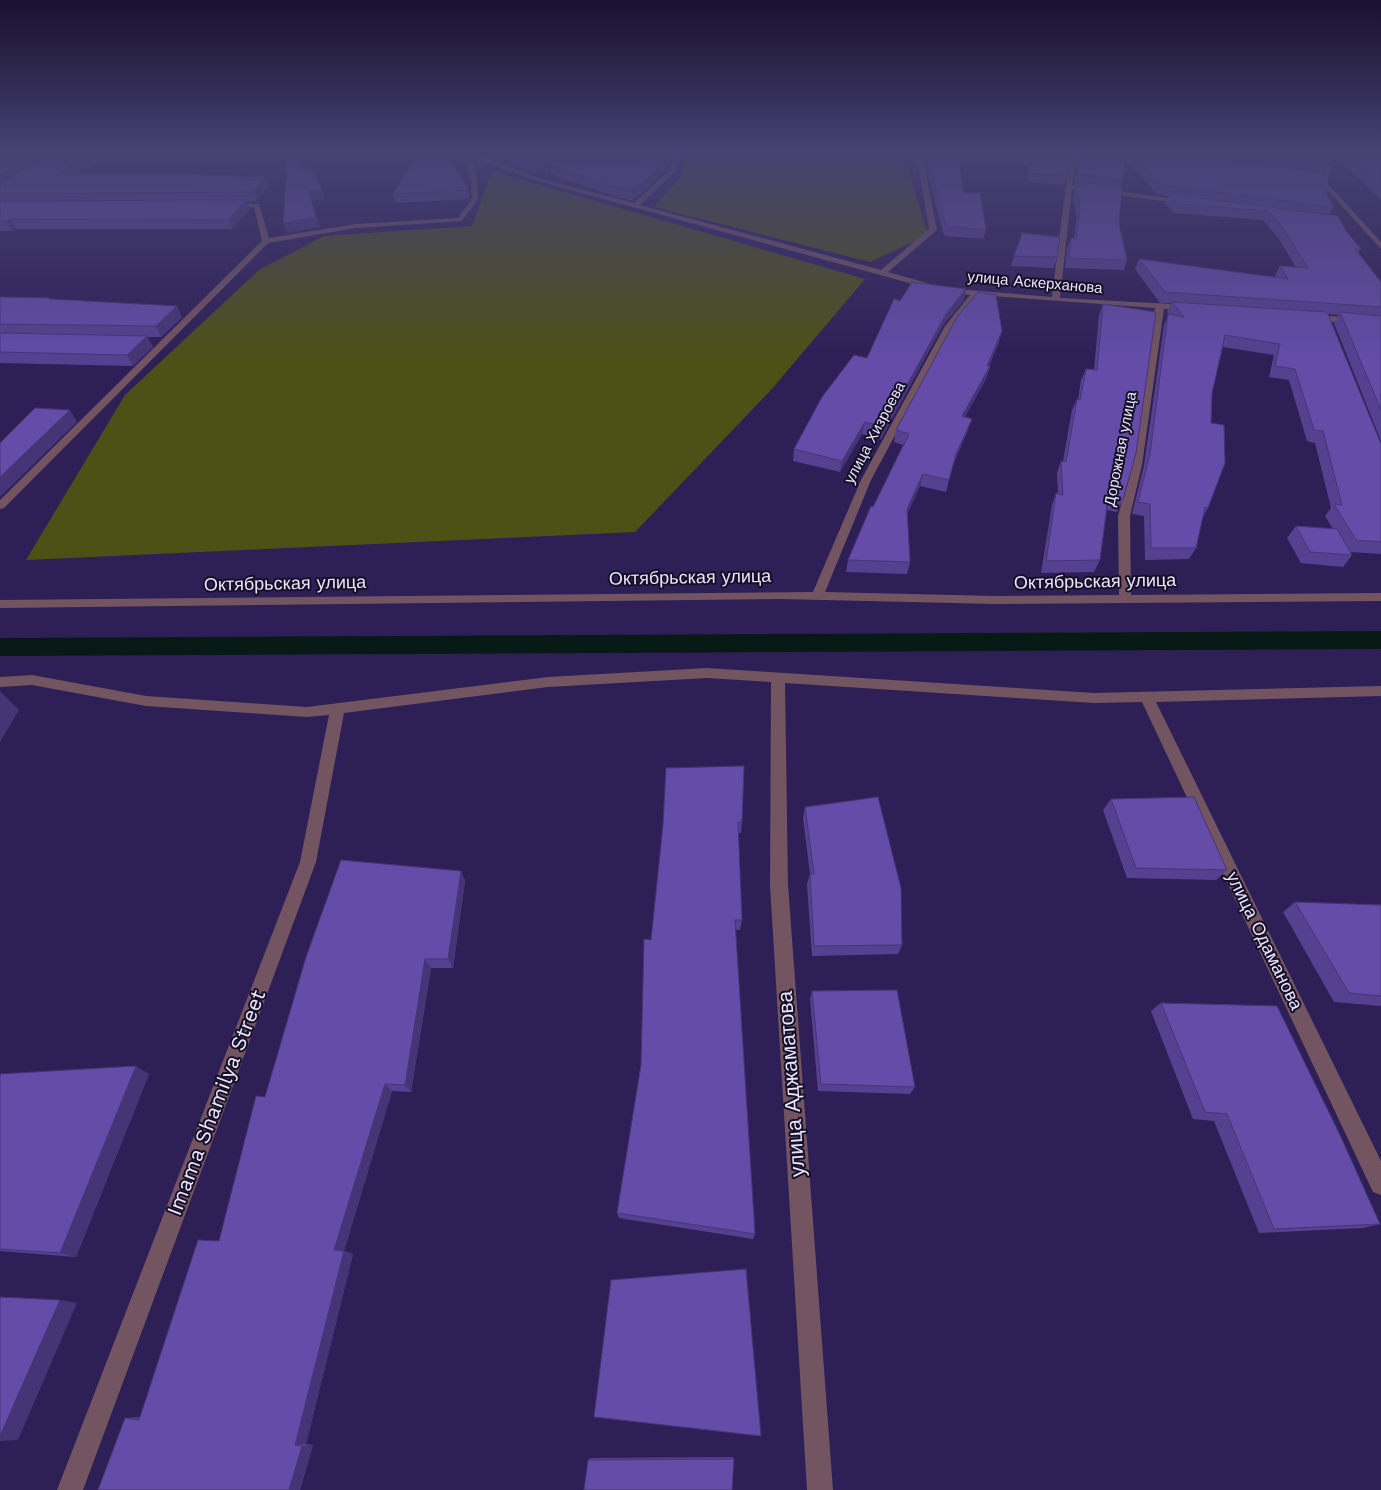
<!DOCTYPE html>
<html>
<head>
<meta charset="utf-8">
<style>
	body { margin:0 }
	canvas { display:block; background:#2e1f56 }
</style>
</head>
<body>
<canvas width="1381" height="1490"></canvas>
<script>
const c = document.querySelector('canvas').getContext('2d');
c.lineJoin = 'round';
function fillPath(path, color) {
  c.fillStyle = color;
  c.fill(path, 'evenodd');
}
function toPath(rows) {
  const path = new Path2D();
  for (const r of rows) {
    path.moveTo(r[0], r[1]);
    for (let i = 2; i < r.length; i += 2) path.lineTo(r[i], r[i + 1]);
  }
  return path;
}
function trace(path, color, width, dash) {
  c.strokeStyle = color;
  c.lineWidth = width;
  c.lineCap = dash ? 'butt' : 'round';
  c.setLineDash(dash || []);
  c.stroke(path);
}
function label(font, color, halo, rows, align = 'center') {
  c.font = font + ' "Work Sans",sans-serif';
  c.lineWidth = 4;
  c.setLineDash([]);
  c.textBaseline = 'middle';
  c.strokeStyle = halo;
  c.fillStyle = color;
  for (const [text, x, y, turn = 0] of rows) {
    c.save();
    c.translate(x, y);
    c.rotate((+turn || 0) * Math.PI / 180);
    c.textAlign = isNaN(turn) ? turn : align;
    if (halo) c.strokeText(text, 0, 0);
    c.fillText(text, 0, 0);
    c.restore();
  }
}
fillPath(toPath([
	[688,153,908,153,909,171,928,235,870,262,654,207,680,177],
	[492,171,865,279,771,390,635,532,26,560,125,395,259,270,324,236,472,226]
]), '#4e5116');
fillPath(toPath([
	[1381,631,1381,649,0,656,0,638,1381,631]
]), '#071a15');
fillPath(toPath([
	[463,153,473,153,538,178,634,203,670,170,676,153,682,153,675,172,640,205,881,270,929,229,916,153,922,153,937,230,888,272,945,288,1052,297,1069,161,1072,153,1078,153,1072,185,1188,201,1186,204,1072,189,1060,298,1190,305,1194,308,1190,311,1164,309,1142,465,1130,516,1131,595,1381,593,1381,601,996,604,780,599,0,608,0,600,813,592,861,480,945,326,970,295,942,292,534,180,471,157,477,179,478,199,462,221,356,228,268,243,4,508,0,509,0,500,262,241,254,207,229,207,227,204,259,204,269,238,356,224,458,218,472,199,471,179,463,153],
	[978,295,1155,308,1132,465,1118,516,1119,595,996,596,825,592,871,480,953,327,978,295],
	[1311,153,1318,153,1332,167,1327,183,1381,242,1381,249,1322,184,1308,178,1310,175,1322,180,1327,168,1311,153],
	[1310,315,1381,319,1381,325,1307,320,1306,318,1310,315],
	[707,668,1094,693,1381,686,1381,696,1156,702,1381,1161,1381,1195,1373,1192,1142,702,1094,703,785,683,788,885,833,1490,807,1490,770,885,771,682,707,678,548,687,344,713,316,862,83,1490,57,1490,300,862,329,715,307,717,146,706,32,685,0,687,0,677,32,675,146,696,307,707,548,677,707,668]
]), '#725561');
fillPath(toPath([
	[0,153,79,174,269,186,256,201,247,201,250,209,232,229,16,229,12,231,0,231],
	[451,153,462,153,462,156],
	[512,153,559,153,551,161,633,162,632,153,673,153,673,155,654,182,641,194,638,194,632,201,611,195,551,174,550,165,551,161,537,172,511,166,510,157],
	[929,153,1070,153,1067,176,1064,185,1026,182,1030,167,983,156,979,158,959,157,963,193,986,230,983,239,944,236,928,175,927,161],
	[1080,153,1381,153,1381,200,1363,182,1333,157,1330,162,1329,161,1322,175,1327,195,1333,207,1329,215,1346,231,1361,249,1358,253,1381,282,1381,441,1334,323,1339,315,1328,314,1381,444,1381,554,1350,552,1352,555,1343,567,1301,563,1287,538,1296,526,1333,529,1325,516,1331,508,1315,443,1307,441,1289,380,1269,377,1274,355,1223,347,1212,393,1208,508,1203,517,1196,548,1189,559,1145,560,1144,516,1132,514,1144,465,1164,325,1169,314,1167,312,1171,303,1160,303,1135,269,1139,259,1276,278,1275,276,1280,266,1296,267,1278,238,1263,220,1174,213,1165,203,1168,196,1157,194,1125,159,1123,180,1120,188,1119,224,1127,260,1124,270,1065,268,1067,248,1071,238,1074,238,1077,218,1073,200,1074,191,1076,184,1074,183],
	[468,190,469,199,395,203,393,194],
	[1014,256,1057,257,1054,268,1011,266],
	[0,297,51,299,182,317,161,337,147,337,153,347,133,366,0,363],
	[964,300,943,325,881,439,862,434,840,472,793,461,794,449,867,358,900,301],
	[1103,304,1123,500,1117,512,1107,510,1100,560,1094,572,1041,573,1052,505,1056,493,1058,493,1057,473,1061,461,1063,461,1072,410,1077,399,1078,399,1081,380,1086,369,1094,370,1099,315],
	[999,342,989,366,990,366,987,377,965,417,968,430,953,464,946,492,920,486,907,514,910,562,907,574,846,572,848,560,873,507,903,445,894,442,896,430],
	[744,766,742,822,741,833,738,833,742,920,740,930,735,930,755,1234,753,1239,619,1218,617,1213,641,1065,651,940],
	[1111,799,1227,870,1216,880,1127,878,1103,810],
	[805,807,902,945,898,954,812,956,807,884,810,874,803,818],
	[461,871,465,881,453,968,431,968,411,1092,392,1091,344,1251,353,1254,306,1444,313,1445,300,1490,125,1418,140,1417,219,1241,265,1097],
	[1295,902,1381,905,1381,1006,1334,1002,1283,912],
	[812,991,915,1087,910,1094,818,1091,810,999],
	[1161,1003,1380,1224,1363,1228,1259,1233,1214,1121,1193,1119,1151,1011],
	[0,1074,149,1074,76,1257,0,1251],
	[733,1457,734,1459,588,1460,591,1458]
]), '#564190');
fillPath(toPath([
	[37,153,55,153,0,189,0,176],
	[96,153,117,153,62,183,57,174],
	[548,153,559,153,537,172,536,163],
	[668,153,673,153,673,155,654,182,641,194,640,185],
	[981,153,983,153,983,156,979,158],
	[266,177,269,186,256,201,253,192],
	[637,185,638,194,632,201,632,191],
	[322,191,324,200,312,201,320,227,287,233,283,223,309,192],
	[246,200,250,209,232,229,228,220],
	[10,219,16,229,12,231,7,221],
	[966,289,964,300,943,325,881,439,884,427,946,314],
	[177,306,182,317,161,337,156,326],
	[1002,331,999,342,984,376,990,366,987,377,959,428,962,416,987,366],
	[147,336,153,347,133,366,127,355],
	[70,410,77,422,0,497,0,477],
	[972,419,968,430,953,466,956,454],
	[865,422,862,434,840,472,842,461],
	[923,474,920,486,904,521,907,509],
	[0,691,19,710,0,742],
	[461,871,465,881,453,968,448,959],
	[425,959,431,968,411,1092,405,1085],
	[136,1066,149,1074,76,1257,60,1253],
	[385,1084,392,1091,343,1254,334,1250],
	[344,1251,353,1254,306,1444,295,1445],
	[60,1300,77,1303,18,1440,0,1441,0,1436],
	[313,1445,300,1490,289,1490,302,1446]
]), '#463576');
const building = toPath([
	[0,153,37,153,0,176,0,153],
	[51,153,96,153,57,174,176,174,266,177,253,192,0,194,0,185,51,153],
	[288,153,297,153,302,169,312,168,322,191,309,192,316,217,283,223,288,153],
	[418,153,448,153,468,190,393,194,418,153],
	[512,153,548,153,536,163,510,157,512,153],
	[633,153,668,153,654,172,640,185,637,185,632,191,610,186,550,165,551,161,636,162,633,153],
	[929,153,959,153,963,193,980,193,986,230,946,226,930,166,929,153],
	[1014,153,1064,153,1070,155,1067,176,1028,173,1033,158,1014,153],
	[1081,153,1125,153,1123,180,1077,174,1081,153],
	[1131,153,1178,153,1311,171,1326,176,1329,181,1327,195,1333,207,1160,185,1131,153],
	[1228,153,1323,153,1329,160,1326,169,1313,163,1228,153],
	[1344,153,1381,153,1381,186,1368,173,1344,153],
	[1077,182,1122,188,1119,224,1127,260,1069,258,1071,238,1076,239,1080,209,1076,190,1077,182],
	[1169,194,1338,216,1346,231,1361,249,1355,249,1381,282,1381,307,1165,292,1139,259,1288,279,1280,266,1308,268,1283,228,1268,211,1178,204,1169,194],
	[246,200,228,220,10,219,7,221,0,221,0,201,246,200],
	[1022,233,1060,237,1057,257,1014,256,1022,233],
	[912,282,966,289,946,314,884,427,865,422,842,461,794,449,822,397,854,355,867,358,894,299,900,301,912,282],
	[978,292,996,295,1002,331,987,366,990,366,962,416,972,419,956,454,949,480,923,474,907,509,910,562,848,560,871,506,873,507,909,434,896,430,957,317,978,292],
	[0,297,50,298,49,299,177,306,156,326,0,324,0,297],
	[1172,302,1327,312,1381,444,1381,542,1356,540,1334,504,1342,505,1323,431,1314,430,1295,369,1275,366,1280,344,1225,335,1212,393,1211,423,1224,425,1225,463,1208,508,1205,507,1196,548,1151,548,1150,504,1138,502,1150,454,1168,314,1184,317,1172,302],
	[1103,304,1156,312,1136,453,1123,500,1108,497,1100,560,1046,561,1056,493,1063,495,1061,461,1066,462,1077,399,1080,400,1086,369,1097,370,1103,304],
	[1340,312,1381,316,1381,410,1340,312],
	[0,333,147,336,127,355,0,352,0,333],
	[35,408,70,410,0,477,0,443,35,408],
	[1296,526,1337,529,1352,555,1310,552,1296,526],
	[744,766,742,822,738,822,742,920,735,920,755,1234,617,1213,641,1065,644,939,651,940,663,825,666,768,744,766],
	[878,797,901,888,902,945,814,946,810,874,814,874,805,807,878,797],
	[1194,797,1227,870,1136,868,1111,799,1194,797],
	[341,860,461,871,448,959,425,959,405,1085,385,1084,334,1250,344,1251,295,1445,302,1446,289,1490,98,1490,125,1418,139,1420,198,1240,219,1241,256,1096,265,1097,306,957,341,860],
	[1295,902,1381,905,1381,996,1349,993,1295,902],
	[897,990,915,1087,821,1084,812,991,897,990],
	[1161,1003,1277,1006,1340,1135,1380,1224,1274,1229,1227,1114,1205,1112,1161,1003],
	[136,1066,60,1253,0,1249,0,1074,136,1066],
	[746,1269,761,1436,594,1417,611,1280,746,1269],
	[0,1297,60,1300,0,1436,0,1297],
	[734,1459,732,1490,584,1490,588,1460,734,1459]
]);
fillPath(building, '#644ca8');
trace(building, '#463576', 1);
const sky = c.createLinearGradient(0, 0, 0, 362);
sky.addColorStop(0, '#19112f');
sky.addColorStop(0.42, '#464273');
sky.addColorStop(1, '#46427300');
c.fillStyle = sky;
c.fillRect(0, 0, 1381, 362);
label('15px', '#e9e6fc', '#150f27', [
	["улица Аскерханова",1035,283,5],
	["улица Хизроева",875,433,-62],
	["Дорожная улица",1121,449,-79]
]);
label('18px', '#e9e6fc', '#150f27', [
	["Октябрьская улица",690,578,-1],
	["Октябрьская улица",1095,582,-1],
	["Октябрьская улица",285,584,-1],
	["улица Одаманова",1264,941,64]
]);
label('21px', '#e9e6fc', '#150f27', [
	["улица Аджаматова",792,1084,-94],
	["Imama Shamilya Street",217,1103,-69]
]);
</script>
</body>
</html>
